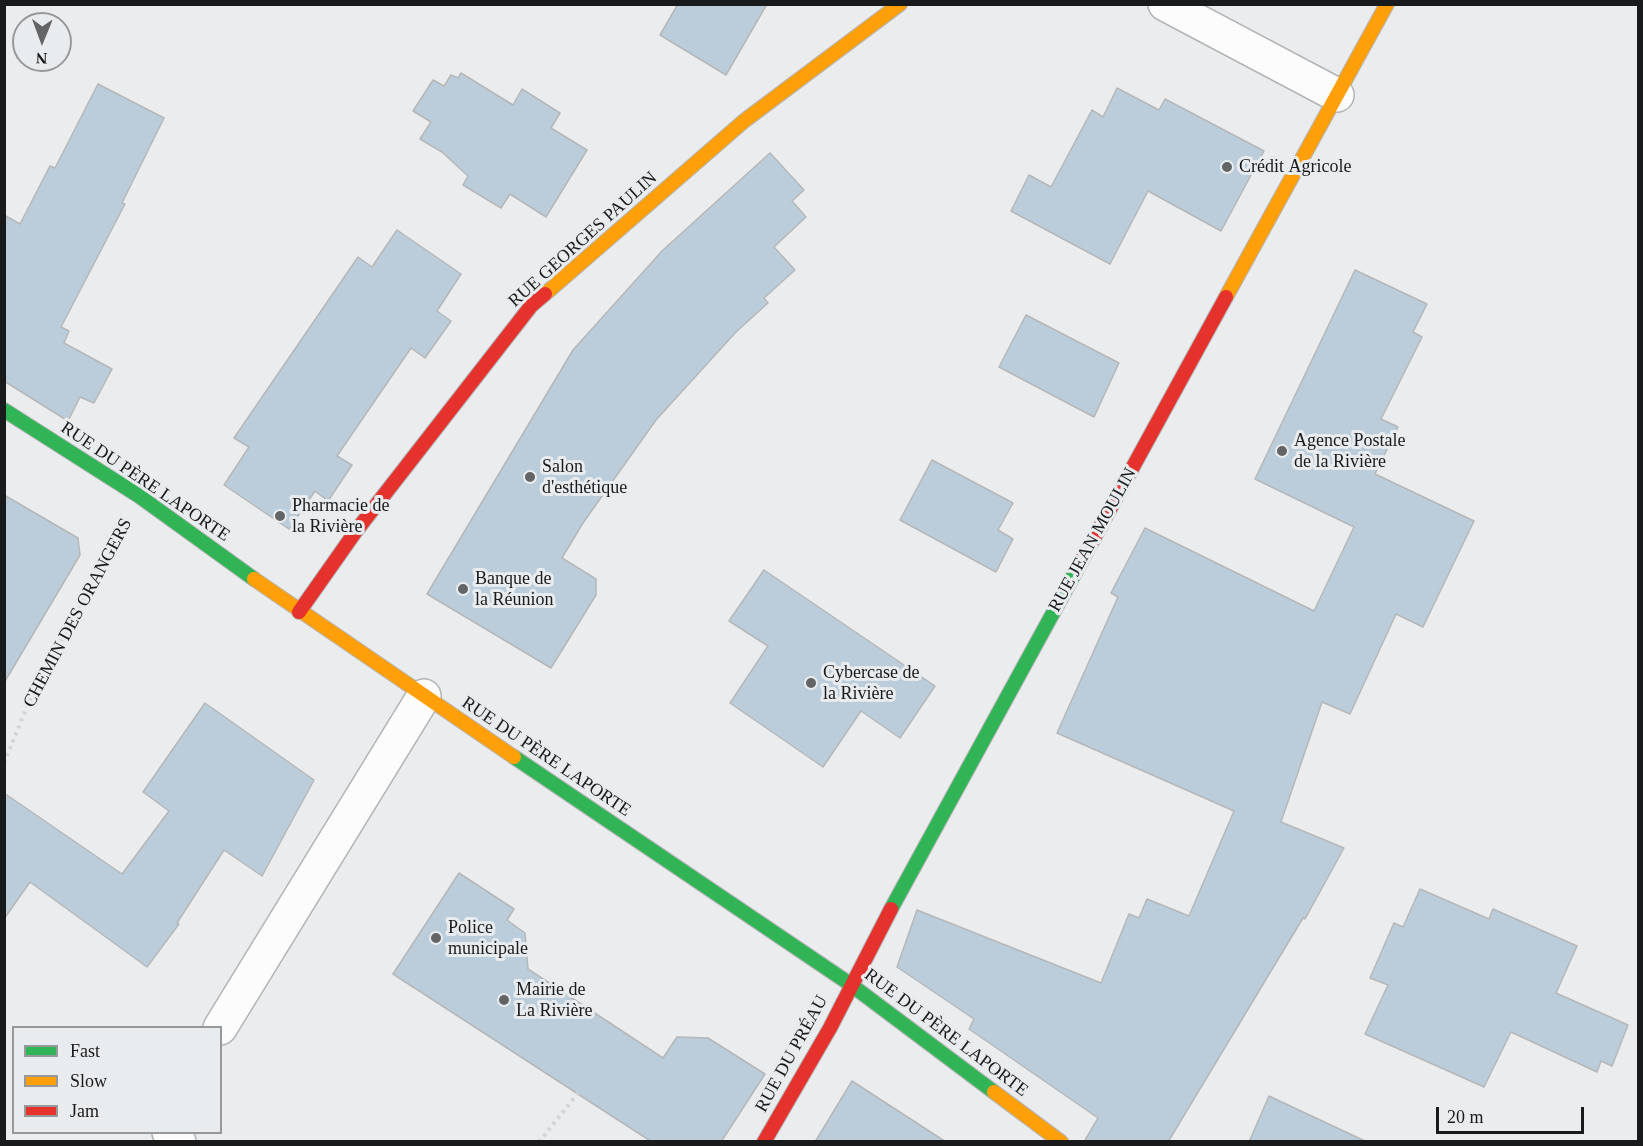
<!DOCTYPE html>
<html>
<head>
<meta charset="utf-8">
<style>
	body { margin:0 }
	#map { position:relative; width:1643px; height:1146px; overflow:hidden; background:#eaecee; font-family:Georgia,serif }
	canvas { display:block }
	.frame { position:absolute; inset:0; border:6px solid #191a1b; pointer-events:none }
	.legend { position:absolute; left:12px; top:1026px; width:210px; height:108px; box-sizing:border-box; background:#e9ecef; border:2px solid #96989a; margin:0; padding:8px 10px; list-style:none; font-size:18px; color:#191a1b }
	.legend li { display:flex; align-items:center; gap:12px; height:30px }
	.legend b { width:30px; border:2px solid #96989a }
	.north { position:absolute; left:12px; top:12px; width:60px; height:60px; box-sizing:border-box; background:#e9ecef; border:2px solid #96989a; border-radius:50%; rotate:181deg; font-size:16px; font-weight:700; line-height:24px; text-align:center; color:#191a1b }
	.north::after { content:''; display:block; margin:auto; width:21px; height:27px; background:#626465; clip-path:polygon(50% 0,100% 100%,50% 72%,0 100%) }
	.scale { position:absolute; left:1436px; top:1107px; width:148px; height:27px; box-sizing:border-box; border:3px solid #191a1b; border-top:0; padding-left:8px; font-size:18px; line-height:21px; white-space:nowrap; color:#191a1b; -webkit-text-stroke:4px #e9ecef; paint-order:stroke }
</style>
</head>
<body>
<div id="map">
<canvas width="1643" height="1146"></canvas>
<div class="frame"></div>
<ul class="legend">
<li><b style="height:8px;background:#30b455"></b>Fast</li>
<li><b style="height:8px;background:#ff9f0a"></b>Slow</li>
<li><b style="height:8px;background:#e5322d"></b>Jam</li>
</ul>
<div class="north">N</div>
<div class="scale">20 m</div>
</div>
<script>
const c = document.querySelector('canvas').getContext('2d');
c.lineJoin = 'round';
function fillPath(path, color) {
  c.fillStyle = color;
  c.fill(path, 'evenodd');
}
function toPath(rows) {
  const path = new Path2D();
  for (const r of rows) {
    path.moveTo(r[0], r[1]);
    for (let i = 2; i < r.length; i += 2) path.lineTo(r[i], r[i + 1]);
  }
  return path;
}
function trace(path, color, width, dash) {
  c.strokeStyle = color;
  c.lineWidth = width;
  c.lineCap = dash ? 'butt' : 'round';
  c.setLineDash(dash || []);
  c.stroke(path);
}
function label(font, color, halo, rows, align = 'center') {
  c.font = font + ' Georgia,serif';
  c.lineWidth = 6;
  c.setLineDash([]);
  c.textBaseline = 'middle';
  c.strokeStyle = halo;
  c.fillStyle = color;
  for (const [text, x, y, turn = 0] of rows) {
    c.save();
    c.translate(x, y);
    c.rotate((+turn || 0) * Math.PI / 180);
    c.textAlign = isNaN(turn) ? turn : align;
    if (halo) c.strokeText(text, 0, 0);
    c.fillText(text, 0, 0);
    c.restore();
  }
}
const building = toPath([
	[678,4,767,4,726,75,660,35,678,4],
	[461,73,513,105,522,89,560,113,551,128,587,150,546,217,510,194,501,208,463,185,468,176,442,152,420,139,431,122,413,111,433,80,444,86,451,75,458,78,461,73],
	[98,84,164,118,122,203,125,204,61,327,69,331,64,343,112,369,94,403,80,397,68,421,4,381,4,215,20,224,50,166,55,168,98,84],
	[1117,88,1159,110,1165,99,1264,151,1221,231,1148,191,1110,264,1011,211,1029,175,1051,187,1092,110,1103,117,1117,88],
	[770,153,804,190,792,201,806,217,774,247,795,270,764,298,768,303,736,332,656,420,583,523,562,558,596,579,596,595,551,668,427,594,573,350,662,251,770,153],
	[397,230,461,274,437,311,451,321,425,358,411,348,337,456,352,465,328,501,315,491,289,529,224,485,249,447,234,438,358,257,372,267,397,230],
	[1355,270,1427,304,1413,332,1422,337,1381,419,1398,427,1375,474,1474,521,1423,627,1396,614,1350,714,1322,702,1281,822,1344,848,1305,919,1303,918,1168,1142,1084,1142,1098,1118,969,1029,974,1019,897,967,917,910,1101,983,1129,914,1139,918,1147,899,1189,916,1234,811,1057,733,1118,597,1111,593,1145,528,1314,611,1354,527,1255,479,1355,270],
	[1026,315,1119,363,1094,417,999,367,1026,315],
	[932,460,1013,503,998,530,1013,539,996,572,900,520,932,460],
	[4,495,78,538,80,555,4,683,4,495],
	[764,570,935,686,900,738,861,711,823,767,730,703,768,646,729,621,764,570],
	[205,703,314,780,262,876,224,850,177,923,179,924,147,967,30,882,4,919,4,793,122,874,169,811,143,792,205,703],
	[459,873,514,909,507,920,525,933,528,969,663,1058,677,1037,708,1038,765,1074,721,1142,652,1142,393,974,459,873],
	[1420,889,1489,919,1493,909,1577,946,1556,993,1628,1025,1612,1066,1601,1061,1597,1072,1511,1032,1484,1087,1365,1034,1388,985,1370,978,1394,923,1403,927,1420,889],
	[852,1081,946,1142,815,1142,852,1081],
	[1269,1096,1367,1142,1249,1142,1269,1096]
]);
fillPath(building, '#bbcddb');
trace(building, '#b5b7b8', 1.5);
const street = toPath([
	[1165,4,1337,95],
	[220,1028,424,696],
	[169,1132,179,1142]
]);
const fast = toPath([
	[4,410,139,496,254,579],
	[514,757,850,984,994,1092],
	[891,909,1082,560]
]);
const slow = toPath([
	[545,294,744,121,900,4],
	[1226,297,1387,4],
	[254,579,514,757],
	[994,1092,1061,1142]
]);
const jam = toPath([
	[1082,560,1226,297],
	[299,612,356,531,531,306,545,294],
	[764,1142,830,1028,891,909]
]);
trace(street, '#b2b4b5', 36);
trace(fast, '#b2b4b5', 16);
trace(slow, '#b2b4b5', 16);
trace(jam, '#b2b4b5', 16);
trace(toPath([
	[4,763,30,699,119,533],
	[539,1142,578,1093]
]), '#d4d4d4', 4, [3, 4.5]);
trace(street, '#fcfcfc', 33);
trace(fast, '#30b455', 14);
trace(slow, '#ff9f0a', 14);
trace(jam, '#e5322d', 14);
for (const [x, y, r, color] of [
	[1227,167,6,"#626465"],
	[1282,451,6,"#626465"],
	[530,477,6,"#626465"],
	[280,516,6,"#626465"],
	[463,589,6,"#626465"],
	[811,683,6,"#626465"],
	[436,938,6,"#626465"],
	[504,1000,6,"#626465"]
]) {
  const dot = new Path2D();
  dot.arc(x, y, r, 0, 2 * Math.PI);
  c.fillStyle = color;
  c.fill(dot);
  trace(dot, '#e9ecef', 2);
}
label('18px', '#191a1b', '#e9ecef', [
	["Crédit Agricole",1239,167],
	["Agence Postale",1294,441],
	["de la Rivière",1294,462],
	["Salon",542,467],
	["d'esthétique",542,488],
	["Pharmacie de",292,506],
	["la Rivière",292,527],
	["Banque de",475,579],
	["la Réunion",475,600],
	["Cybercase de",823,673],
	["la Rivière",823,694],
	["Police",448,928],
	["municipale",448,949],
	["Mairie de",516,990],
	["La Rivière",516,1011]
], 'left');
label('18px', '#191a1b', '#e9ecef', [
	["RUE GEORGES PAULIN",583,240,-42],
	["RUE DU PÈRE LAPORTE",145,482,34],
	["RUE JEAN MOULIN",1093,540,-61],
	["CHEMIN DES ORANGERS",78,613,-62],
	["RUE DU PÈRE LAPORTE",546,757,34],
	["RUE DU PÈRE LAPORTE",946,1033,37],
	["RUE DU PRÉAU",792,1054,-61]
]);
</script>
</body>
</html>
